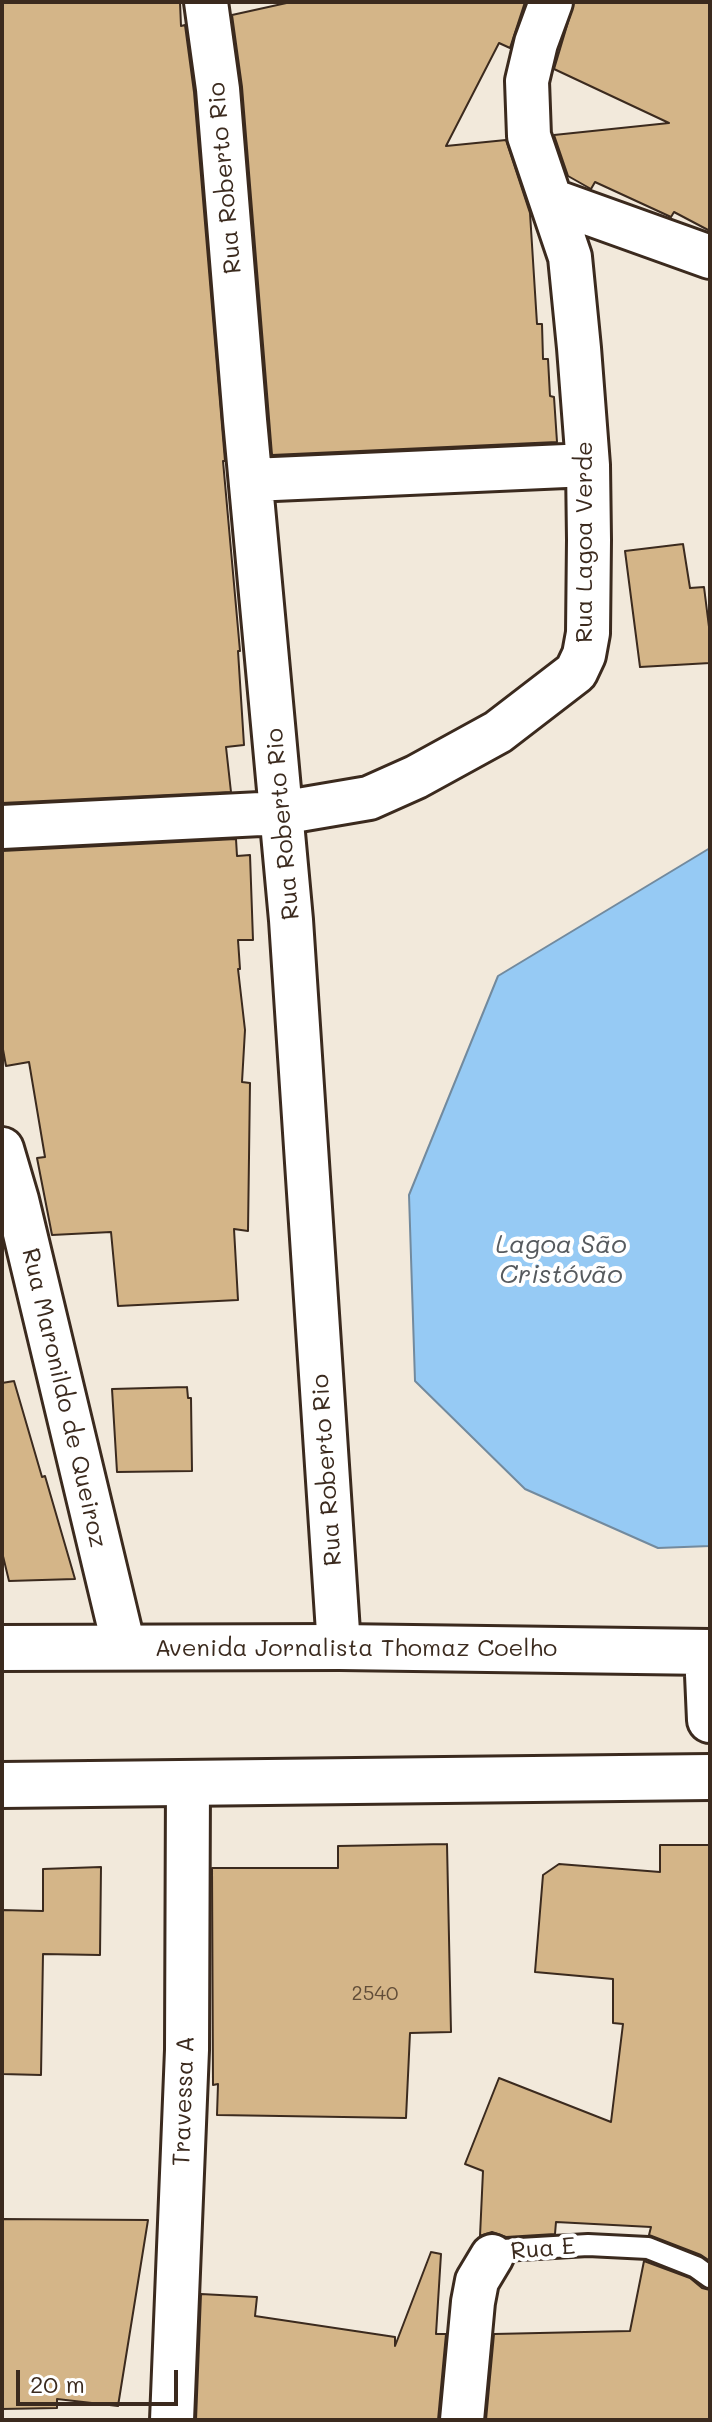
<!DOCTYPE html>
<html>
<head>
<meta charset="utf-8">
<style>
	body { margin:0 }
	#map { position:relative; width:712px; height:2422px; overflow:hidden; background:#f2e9db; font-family:Mali,sans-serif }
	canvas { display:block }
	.frame { position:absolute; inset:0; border:4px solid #3b2a1e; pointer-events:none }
	.scale { position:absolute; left:16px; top:2370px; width:162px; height:36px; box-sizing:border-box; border:4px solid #3b2a1e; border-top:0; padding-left:10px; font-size:24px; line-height:28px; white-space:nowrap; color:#3b2a1e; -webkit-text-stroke:6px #fff; paint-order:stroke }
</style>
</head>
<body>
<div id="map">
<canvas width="712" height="2422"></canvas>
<div class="frame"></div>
<div class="scale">20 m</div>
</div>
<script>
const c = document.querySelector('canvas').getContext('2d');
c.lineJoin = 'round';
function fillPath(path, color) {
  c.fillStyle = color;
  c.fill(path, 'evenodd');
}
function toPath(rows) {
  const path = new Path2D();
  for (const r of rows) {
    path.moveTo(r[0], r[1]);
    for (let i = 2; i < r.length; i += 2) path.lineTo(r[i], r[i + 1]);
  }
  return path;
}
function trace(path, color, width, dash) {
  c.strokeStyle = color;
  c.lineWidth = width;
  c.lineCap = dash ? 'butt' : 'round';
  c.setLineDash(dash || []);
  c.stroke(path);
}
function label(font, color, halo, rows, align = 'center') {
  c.font = font + ' Mali,sans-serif';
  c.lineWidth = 8;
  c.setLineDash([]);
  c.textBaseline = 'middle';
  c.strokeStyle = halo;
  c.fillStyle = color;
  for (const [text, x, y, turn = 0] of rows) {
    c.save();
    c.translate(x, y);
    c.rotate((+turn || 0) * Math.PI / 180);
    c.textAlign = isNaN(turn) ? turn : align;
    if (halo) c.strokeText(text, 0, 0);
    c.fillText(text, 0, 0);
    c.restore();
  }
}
const water = toPath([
	[710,848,710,1546,658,1548,525,1489,415,1381,409,1195,498,976,710,848]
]);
fillPath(water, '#96caf4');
trace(water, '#728a9e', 2);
const building = toPath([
	[2,2,180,2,181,26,185,25,194,92,225,461,223,461,240,651,238,651,244,745,226,747,231,792,2,803,2,2],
	[291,2,525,2,510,48,499,43,446,146,506,140,530,213,537,324,542,324,543,359,548,359,550,396,554,397,557,442,272,455,242,87,232,15,291,2],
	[574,2,710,2,710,231,674,212,671,217,595,182,591,189,568,176,554,135,669,123,554,69,574,2],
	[683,544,690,588,704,587,710,635,710,663,640,667,625,551,683,544],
	[236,839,237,856,250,855,253,940,238,940,240,969,238,969,245,1030,242,1082,250,1083,248,1231,234,1229,238,1300,118,1306,111,1232,52,1235,37,1158,45,1157,29,1062,6,1066,2,1044,2,851,236,839],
	[14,1381,42,1477,45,1476,75,1579,9,1581,2,1552,2,1383,14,1381],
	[187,1387,188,1398,191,1398,192,1471,117,1472,112,1389,187,1387],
	[447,1844,451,2032,410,2033,406,2118,217,2115,218,2084,213,2085,212,1868,338,1868,338,1846,447,1844],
	[660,1845,710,1845,710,2261,701,2255,649,2235,651,2227,556,2222,555,2234,506,2237,492,2232,480,2236,483,2171,465,2164,499,2078,611,2122,623,2024,613,2023,613,1979,535,1972,543,1875,559,1864,660,1872,660,1845],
	[101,1867,100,1955,43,1954,41,2075,2,2074,2,1910,43,1911,43,1869,101,1867],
	[2,2219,148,2220,118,2406,57,2399,57,2408,2,2409,2,2219],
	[431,2252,441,2254,436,2334,446,2334,438,2420,196,2420,201,2294,257,2297,255,2316,395,2337,395,2346,431,2252],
	[644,2261,690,2278,702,2288,710,2290,710,2420,486,2420,494,2334,630,2331,644,2261]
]);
fillPath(building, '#d4b588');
trace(building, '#3b2a1e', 2);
const service = toPath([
	[492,2256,503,2250,588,2245,648,2248,696,2267,710,2277]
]);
const minor = toPath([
	[206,2,218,89,245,420,291,920,339,1647],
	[551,200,710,257],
	[252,480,588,465],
	[2,827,281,813,369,798,416,777,498,732,576,672,584,655,588,633,589,540,588,465,579,348,570,257,529,136,527,81,536,43,551,2],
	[2,1149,17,1200,124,1647],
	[172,2420,187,2050,188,1782],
	[462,2420,473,2302,477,2281,492,2256]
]);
const primary = toPath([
	[2,1648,339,1647,710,1652],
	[707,1652,710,1720],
	[2,1785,710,1777]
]);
trace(service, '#3b2a1e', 26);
trace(minor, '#3b2a1e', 48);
trace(primary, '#3b2a1e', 50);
trace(service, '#fff', 20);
trace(minor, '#fff', 42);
trace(primary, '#fff', 44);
label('20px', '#614d38', null, [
	["2540",375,1994]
]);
label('24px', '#3b2a1e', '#fff', [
	["Rua Roberto Rio",225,178,-95],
	["Rua Lagoa Verde",585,542,-90],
	["Rua Roberto Rio",283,824,-95],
	["Rua Maronildo de Queiroz",64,1398,77],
	["Rua Roberto Rio",327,1470,-94],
	["Avenida Jornalista Thomaz Coelho",356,1649],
	["Travessa A",184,2101,-88],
	["Rua E",543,2249,-5]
]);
label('italic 26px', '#565a5e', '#fff', [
	["Lagoa São",561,1245],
	["Cristóvão",561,1275]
]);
</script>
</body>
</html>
